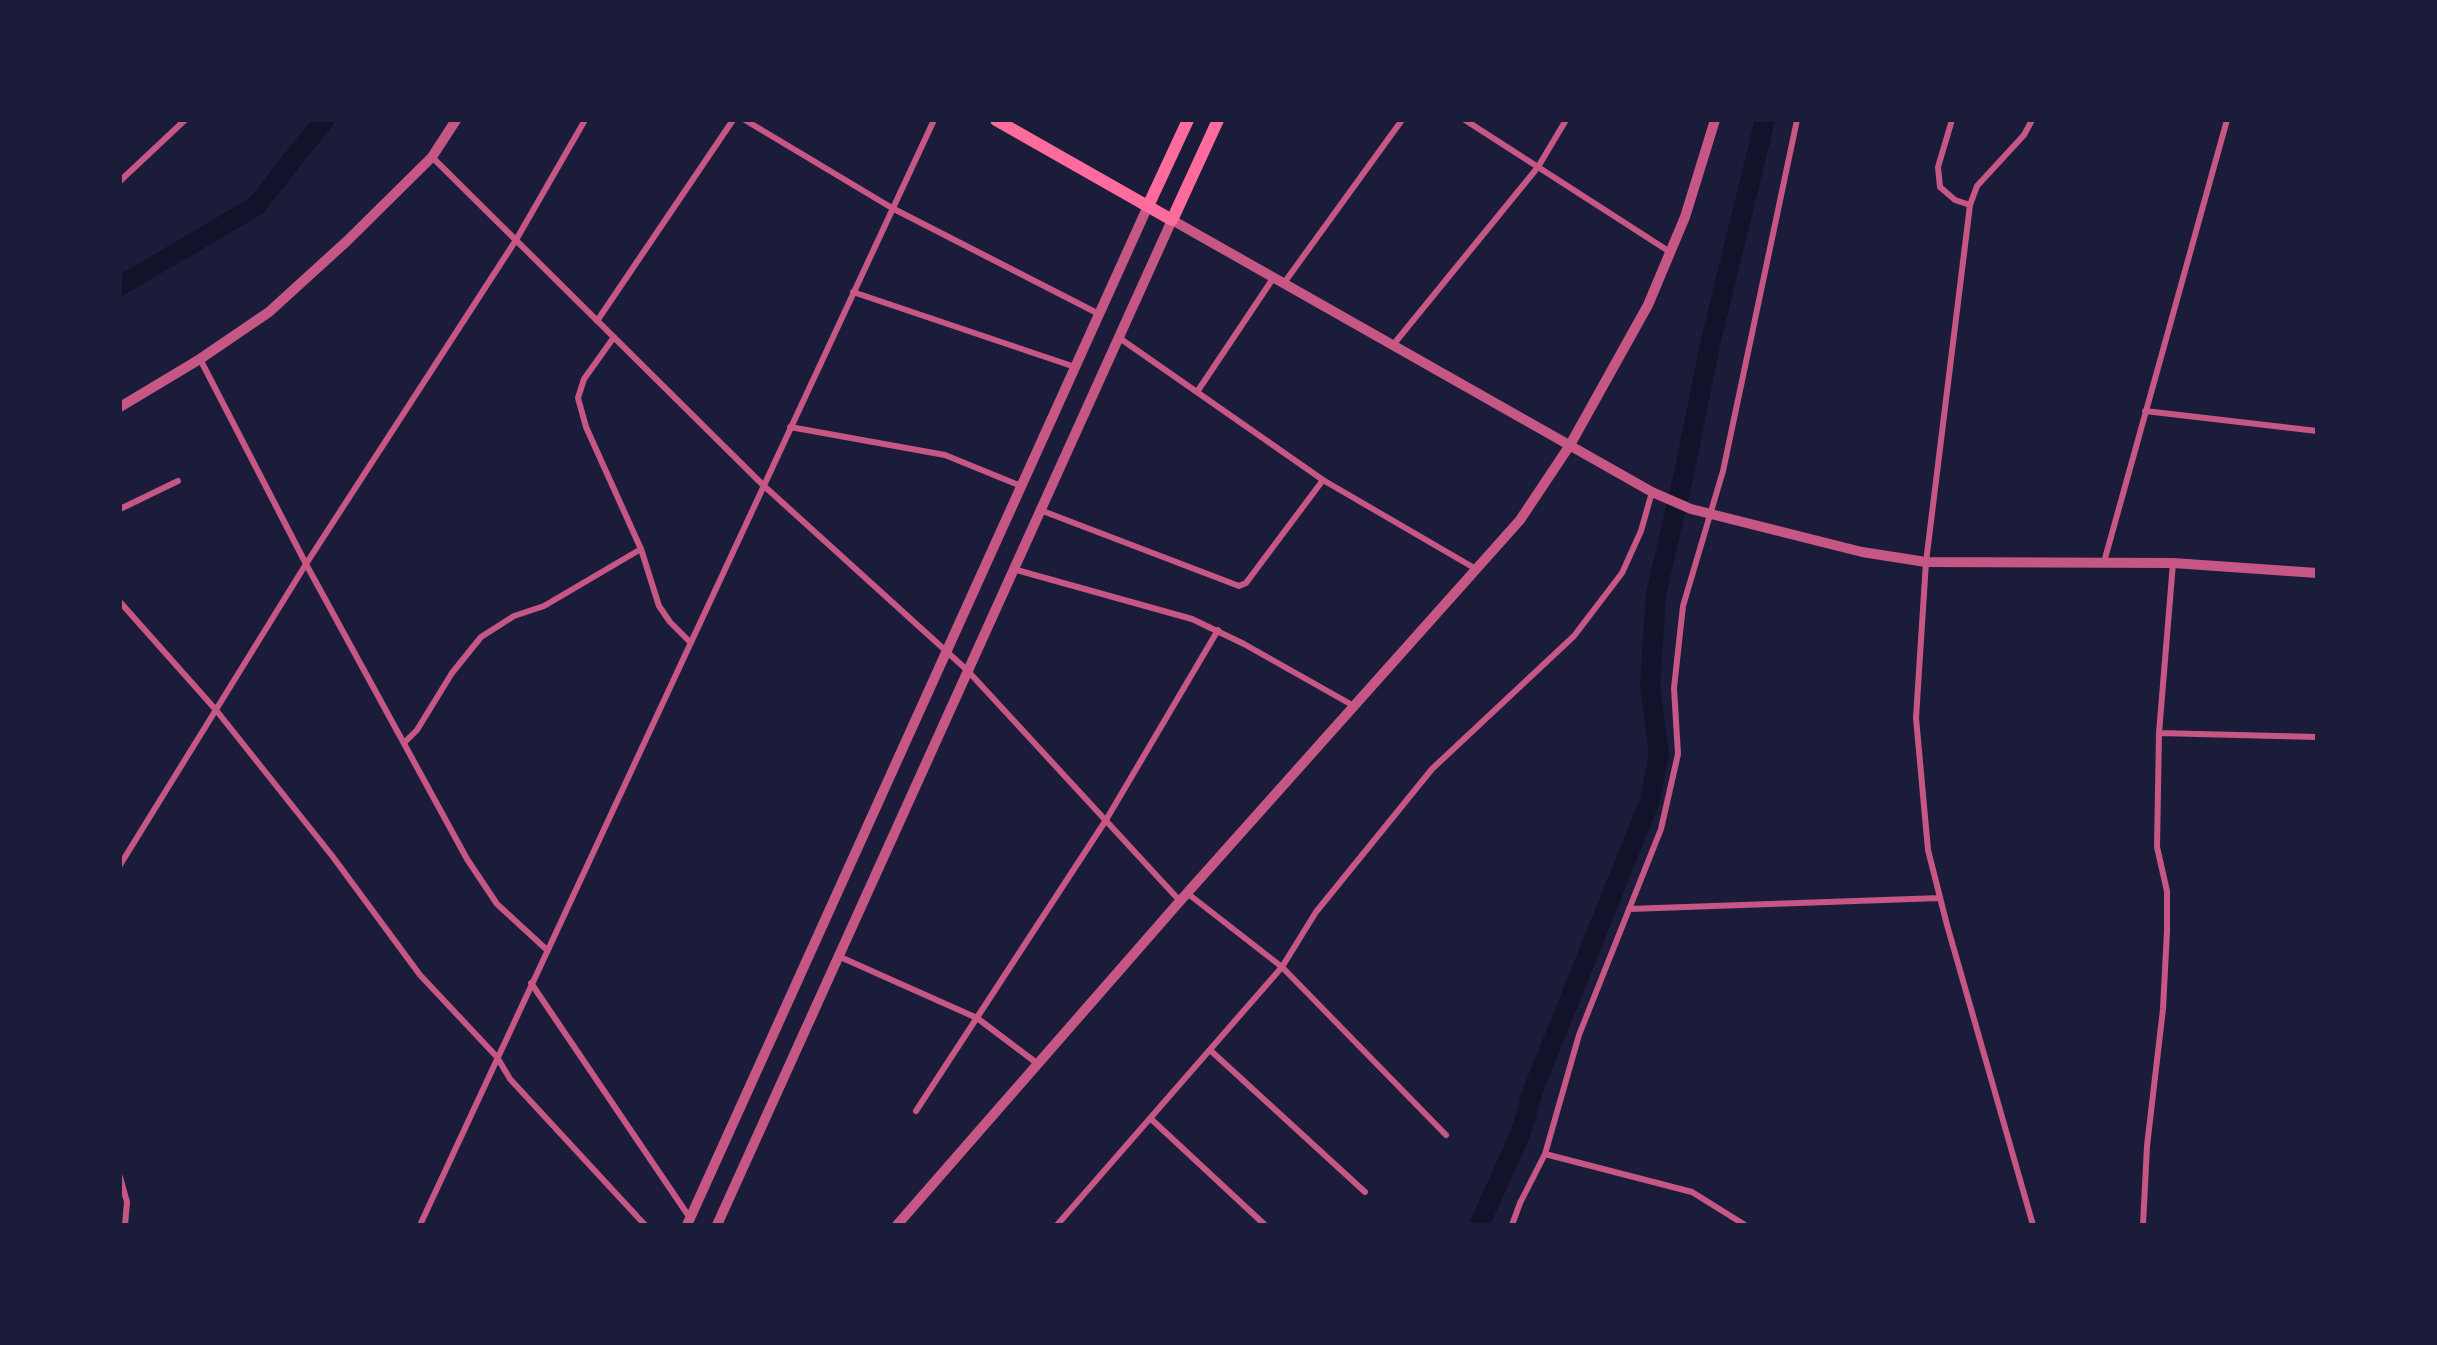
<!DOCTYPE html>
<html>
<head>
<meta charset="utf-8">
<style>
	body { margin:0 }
	#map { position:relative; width:2437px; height:1345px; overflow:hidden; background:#1b1b3a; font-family:Ubuntu,sans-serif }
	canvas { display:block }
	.frame { position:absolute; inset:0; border:122px solid #1b1b3a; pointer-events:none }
</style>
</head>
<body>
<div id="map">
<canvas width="2437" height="1345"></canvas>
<div class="frame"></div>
</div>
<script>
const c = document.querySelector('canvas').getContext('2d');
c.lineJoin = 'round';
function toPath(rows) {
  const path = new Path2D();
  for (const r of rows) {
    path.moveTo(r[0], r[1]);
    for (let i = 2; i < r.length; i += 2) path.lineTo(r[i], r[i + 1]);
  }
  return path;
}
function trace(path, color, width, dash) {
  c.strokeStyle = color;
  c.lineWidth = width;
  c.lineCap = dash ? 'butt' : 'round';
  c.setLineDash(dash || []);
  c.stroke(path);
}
trace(toPath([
	[120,286,256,206,324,120],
	[1479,1225,1520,1135,1534,1088,1650,800,1659,754,1650,687,1656,594,1685,469,1711,340,1765,120]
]), '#12122b', 20);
trace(toPath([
	[745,120,892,208,1099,314],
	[1465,120,1670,252],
	[1952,120,1938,167,1940,187,1955,200,1970,205],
	[2032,120,2024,135,1977,186,1970,205,1926,562,1916,718,1928,850,1947,925,2033,1225],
	[432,157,763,485,967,670,1180,901],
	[120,181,185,120],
	[1284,283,1402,120],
	[853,292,1075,367],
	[597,321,733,120],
	[614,337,584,379,578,398,586,427,641,549,659,606,670,622,690,642],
	[1118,337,1323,480,1476,569],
	[1393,345,1538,167,1566,120],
	[200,359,306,564,467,859,497,904,547,950],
	[1197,392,1274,277],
	[2145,411,2317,431],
	[790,427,945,455,1021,486],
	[120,509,178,481],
	[1040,510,1239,586,1246,583,1323,480],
	[2104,562,2227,120],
	[1013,569,1192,619,1244,644,1354,706],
	[120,602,216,710,333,857,420,975,497,1057,510,1079,645,1225],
	[2159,733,2317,737],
	[404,743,417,730,452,673,481,637,514,616,544,606,641,549],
	[120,865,306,564,516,240,585,120],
	[1187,893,1282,967,1446,1135],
	[1629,909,1940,898],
	[838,956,977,1018,1038,1064],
	[531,983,690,1218],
	[1210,1050,1365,1192],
	[916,1111,1106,820,1218,630],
	[1150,1118,1265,1225],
	[1545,1154,1692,1192,1745,1225],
	[120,1177,127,1202,125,1225],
	[420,1225,934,120],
	[1057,1225,1282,967,1316,912,1432,769,1574,636,1622,573,1641,531,1652,492],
	[1512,1225,1520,1203,1545,1154,1579,1035,1661,829,1678,754,1674,688,1683,606,1723,471,1797,120],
	[2143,1225,2147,1146,2163,1009,2167,931,2167,891,2157,847,2159,733,2173,563]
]), '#c65784', 6);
trace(toPath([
	[120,407,200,359,269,312,347,241,432,157,456,120],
	[687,1225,1148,206],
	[717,1225,1172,220,1652,492,1691,509,1862,552,1926,562,2173,563,2317,573],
	[897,1225,1180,901,1520,520,1570,445,1648,305,1685,217,1715,120]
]), '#c65784', 10);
trace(toPath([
	[996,120,1172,220,1218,120],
	[1148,206,1188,120]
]), '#ff6b9d', 12);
</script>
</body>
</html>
